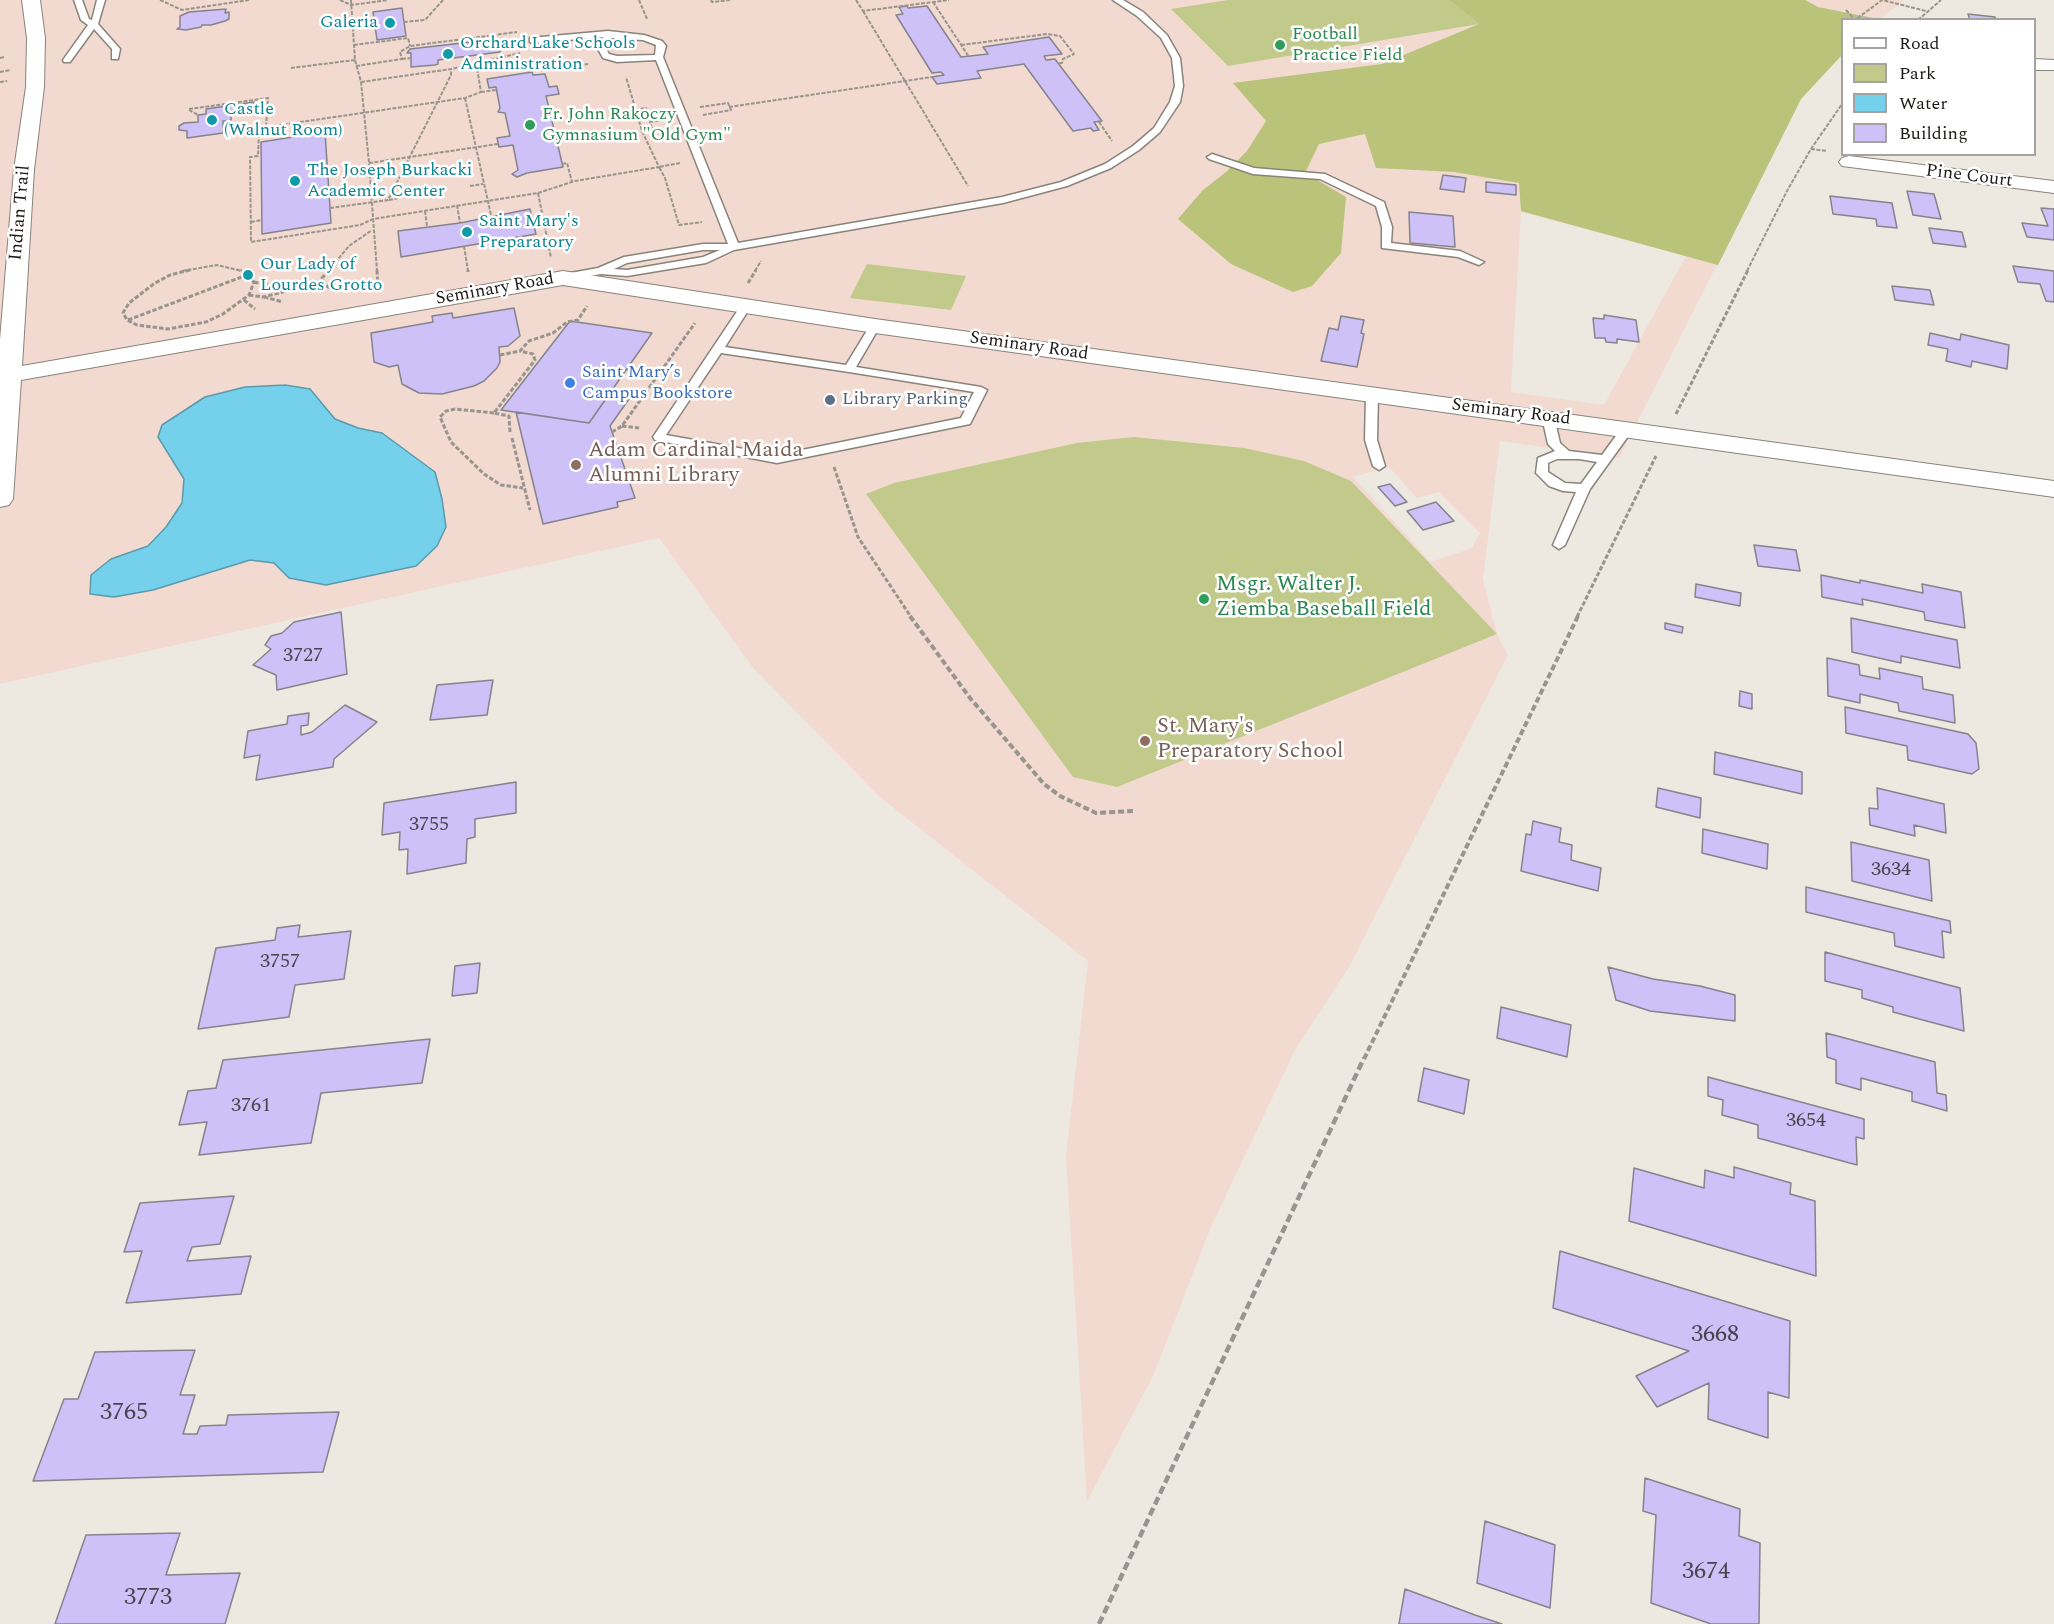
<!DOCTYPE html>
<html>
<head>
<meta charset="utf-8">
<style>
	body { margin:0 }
	#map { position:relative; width:2054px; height:1624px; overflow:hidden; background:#eee9e0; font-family:Spectral,serif }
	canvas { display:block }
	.legend { position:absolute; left:1841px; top:18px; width:195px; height:138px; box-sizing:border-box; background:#fff; border:2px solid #a4a3a2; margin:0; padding:8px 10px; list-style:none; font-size:18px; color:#1b1a16 }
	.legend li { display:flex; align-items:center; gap:12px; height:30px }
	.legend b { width:30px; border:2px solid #a4a3a2 }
</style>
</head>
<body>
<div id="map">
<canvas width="2054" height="1624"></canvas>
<ul class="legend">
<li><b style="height:8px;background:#fff"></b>Road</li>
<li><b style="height:16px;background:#c1ca8b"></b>Park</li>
<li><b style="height:16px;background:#75d1eb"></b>Water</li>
<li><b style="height:16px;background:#cdc1f7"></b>Building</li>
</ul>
</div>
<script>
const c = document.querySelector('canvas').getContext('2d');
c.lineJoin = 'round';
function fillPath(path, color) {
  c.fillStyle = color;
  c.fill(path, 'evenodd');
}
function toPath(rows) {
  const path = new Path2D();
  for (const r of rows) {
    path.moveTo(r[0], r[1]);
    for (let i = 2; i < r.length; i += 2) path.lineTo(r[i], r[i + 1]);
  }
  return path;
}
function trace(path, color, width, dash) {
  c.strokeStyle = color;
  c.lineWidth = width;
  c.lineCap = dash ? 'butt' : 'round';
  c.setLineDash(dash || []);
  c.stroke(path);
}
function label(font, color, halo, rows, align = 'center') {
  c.font = font + ' Spectral,serif';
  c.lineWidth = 5;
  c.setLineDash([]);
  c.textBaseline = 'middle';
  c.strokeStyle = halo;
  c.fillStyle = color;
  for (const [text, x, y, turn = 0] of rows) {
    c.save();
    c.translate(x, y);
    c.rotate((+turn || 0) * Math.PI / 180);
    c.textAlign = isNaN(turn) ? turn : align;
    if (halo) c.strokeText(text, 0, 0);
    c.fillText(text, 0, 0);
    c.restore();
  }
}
fillPath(toPath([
	[0,0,1904,0,1880,19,1842,20,1842,55,1801,99,1619,458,1500,441,1483,579,1497,634,1508,655,1349,967,1295,1050,1211,1227,1154,1374,1087,1501,1066,1156,1088,961,881,798,754,669,659,538,0,684],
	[1521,212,1686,256,1604,405,1511,392],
	[1389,467,1417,498,1439,492,1480,533,1472,548,1431,562,1353,477]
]), '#f2dad0');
fillPath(toPath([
	[1228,0,1449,0,1479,24,1228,66,1171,9],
	[867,264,966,276,951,310,850,298],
	[1134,437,1244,448,1304,461,1351,481,1497,634,1117,787,1073,777,866,494,894,483,1077,443]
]), '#c1ca8b');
fillPath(toPath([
	[1449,0,1805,0,1818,7,1878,19,1842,20,1842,55,1801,99,1718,265,1521,211,1519,183,1454,172,1376,168,1365,134,1319,144,1305,173,1346,197,1341,253,1312,286,1293,292,1231,264,1178,219,1203,190,1226,172,1247,151,1266,121,1233,83,1382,64,1479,24]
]), '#b9c37a');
const water = toPath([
	[285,385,310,389,335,419,358,428,382,433,435,472,442,499,446,527,437,546,416,566,326,585,289,578,274,563,250,560,153,590,114,597,90,594,91,575,111,559,148,546,166,527,182,503,184,479,158,437,162,425,205,397,245,387,285,385]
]);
fillPath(water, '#75d1eb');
trace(water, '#5a9aab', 1.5);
const building = toPath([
	[907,6,908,8,927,6,961,57,988,54,983,47,1049,37,1062,54,1044,56,1046,60,1055,59,1058,63,1102,121,1094,122,1099,130,1093,131,1091,128,1073,131,1024,64,977,71,981,78,937,84,932,77,944,75,941,72,932,73,896,15,903,14,899,7,907,6],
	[402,8,406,36,377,40,373,12,402,8],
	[226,9,225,13,229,12,229,19,225,21,211,25,202,25,201,27,186,30,177,29,180,27,180,16,189,12,226,9],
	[1968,14,1995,17,1996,20,1970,20,1968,14],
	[497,39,500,52,438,60,438,64,435,65,411,67,411,53,407,53,410,49,497,39],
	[532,72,533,75,545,74,549,87,557,86,559,94,546,96,563,167,527,173,517,177,512,174,518,170,513,145,499,147,497,138,510,136,505,113,498,112,500,108,496,87,489,88,487,79,532,72],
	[254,102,254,112,231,115,231,120,223,121,223,133,187,138,187,131,179,130,179,126,184,123,198,122,198,115,206,114,206,109,254,102],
	[325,132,331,223,262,234,261,142,325,132],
	[1443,175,1466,178,1464,192,1440,189,1443,175],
	[1486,182,1516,185,1516,195,1486,192,1486,182],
	[1907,191,1934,194,1941,219,1913,215,1907,191],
	[1830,196,1892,203,1897,228,1877,226,1876,219,1833,214,1830,196],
	[2041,208,2054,209,2054,240,2027,237,2022,223,2048,226,2041,208],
	[530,209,536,234,401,257,398,231,460,223,530,209],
	[1409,212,1453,216,1455,247,1410,243,1409,212],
	[1929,228,1962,232,1966,247,1933,243,1929,228],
	[2013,266,2054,271,2054,302,2046,301,2040,284,2018,282,2013,266],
	[1892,286,1930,290,1934,305,1895,300,1892,286],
	[514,308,520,336,508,346,499,347,500,362,497,368,484,381,474,386,442,394,419,393,402,384,398,365,389,367,374,362,371,333,433,322,432,316,452,313,453,318,514,308],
	[1604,315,1636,320,1639,342,1617,339,1617,343,1606,342,1605,338,1595,338,1593,318,1604,319,1604,315],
	[1341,316,1364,320,1361,333,1364,334,1357,367,1321,361,1329,328,1338,330,1341,316],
	[570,321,652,333,589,423,501,410,570,321],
	[1930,333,1960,340,1961,334,2009,345,2007,369,1972,361,1971,367,1946,361,1948,349,1928,345,1930,333],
	[608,396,629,399,610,426,635,498,617,502,618,507,543,524,516,412,589,423,608,396],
	[1390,484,1407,502,1395,506,1378,487,1390,484],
	[1436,502,1454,521,1423,530,1407,511,1436,502],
	[1754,545,1796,550,1800,571,1758,566,1754,545],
	[1821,575,1860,583,1860,580,1923,593,1922,584,1961,592,1965,628,1925,620,1924,612,1862,599,1863,605,1822,597,1821,575],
	[1696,584,1741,593,1740,606,1695,597,1696,584],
	[341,612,347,674,277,690,276,675,253,665,271,649,265,645,271,636,282,633,294,622,341,612],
	[1851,618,1957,640,1960,668,1901,656,1901,663,1852,652,1851,618],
	[1665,623,1683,627,1682,633,1665,629,1665,623],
	[1827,658,1859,665,1860,675,1880,679,1879,668,1922,677,1923,689,1953,695,1955,723,1899,711,1898,703,1860,694,1860,703,1828,696,1827,658],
	[493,680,487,715,430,720,437,685,493,680],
	[1740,691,1752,694,1752,709,1739,706,1740,691],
	[345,705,377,722,334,759,333,767,256,780,260,755,244,758,248,731,287,724,288,716,309,713,308,725,301,726,301,735,312,732,345,705],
	[1845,707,1968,734,1976,743,1979,769,1972,774,1908,760,1907,746,1846,733,1845,707],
	[1715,752,1802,772,1802,794,1714,774,1715,752],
	[516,782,516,813,475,819,475,837,467,839,466,863,407,874,408,849,399,850,400,832,382,835,384,803,516,782],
	[1658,788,1701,798,1700,818,1656,807,1658,788],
	[1877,788,1944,804,1946,833,1914,825,1915,836,1870,825,1869,808,1878,809,1877,788],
	[1533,821,1561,828,1559,842,1572,845,1571,860,1601,868,1598,891,1521,871,1526,834,1531,835,1533,821],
	[1703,829,1768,844,1767,869,1702,853,1703,829],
	[1851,842,1929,860,1932,901,1852,881,1851,842],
	[1806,887,1950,921,1951,933,1942,931,1944,958,1895,946,1894,933,1806,912,1806,887],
	[300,925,298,937,351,931,344,979,295,985,289,1017,198,1029,216,948,275,940,277,928,300,925],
	[1825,952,1960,988,1964,1031,1893,1012,1893,1007,1862,998,1862,990,1825,981,1825,952],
	[480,963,477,993,452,996,455,966,480,963],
	[1608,967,1653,979,1700,986,1735,995,1735,1021,1650,1011,1616,1000,1608,967],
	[1501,1007,1571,1025,1567,1057,1497,1038,1501,1007],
	[1826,1033,1935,1062,1937,1093,1946,1095,1947,1111,1912,1101,1912,1092,1861,1078,1861,1090,1836,1083,1836,1060,1827,1057,1826,1033],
	[430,1039,422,1083,321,1093,311,1143,199,1155,207,1122,179,1125,188,1091,216,1088,223,1060,430,1039],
	[1424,1068,1469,1080,1464,1114,1418,1101,1424,1068],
	[1708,1077,1864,1119,1864,1139,1856,1137,1857,1165,1758,1138,1758,1125,1722,1115,1723,1100,1708,1096,1708,1077],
	[1734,1167,1791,1183,1790,1194,1815,1201,1816,1276,1629,1221,1634,1168,1704,1188,1705,1170,1734,1178,1734,1167],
	[234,1196,220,1244,192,1247,187,1261,251,1256,241,1294,126,1303,142,1251,124,1252,140,1203,234,1196],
	[1560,1251,1790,1321,1789,1398,1768,1392,1768,1438,1708,1419,1709,1383,1657,1407,1636,1376,1689,1351,1553,1308,1560,1251],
	[195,1350,180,1395,195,1395,183,1434,197,1434,200,1426,226,1425,228,1415,339,1412,323,1472,33,1481,64,1399,78,1399,95,1352,195,1350],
	[1645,1478,1740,1509,1739,1536,1760,1543,1759,1624,1711,1624,1651,1603,1656,1515,1643,1511,1645,1478],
	[1485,1521,1555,1545,1550,1608,1477,1583,1485,1521],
	[180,1533,166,1575,240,1573,225,1624,55,1624,86,1535,180,1533],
	[1405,1589,1475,1615,1502,1624,1399,1624,1405,1589]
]);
fillPath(building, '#cdc1f7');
trace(building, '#85838c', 1.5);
const service = toPath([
	[74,0,82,0,89,19,92,20,97,0,105,0,98,24,120,49,118,59,112,59,112,49,94,29,70,62,64,62,63,60,88,25,81,20,74,0],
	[1113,0,1123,0,1143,12,1167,35,1180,58,1183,86,1180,102,1160,132,1139,150,1111,168,1067,186,1003,203,734,250,706,263,627,276,601,274,565,280,560,277,565,274,598,268,624,257,703,244,728,244,656,60,617,62,603,58,598,49,603,37,533,43,530,42,530,38,608,31,644,35,662,41,666,46,663,57,738,243,1002,197,1061,182,1105,164,1133,146,1154,128,1170,102,1175,86,1172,58,1161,38,1137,16,1113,0],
	[611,38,643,40,656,45,655,55,617,56,609,54,606,49,611,38],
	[703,250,720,250,703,257,627,270,614,269,627,263,703,250],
	[1212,154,1254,168,1325,174,1384,202,1392,227,1391,243,1460,251,1484,262,1479,265,1458,257,1382,248,1382,227,1376,206,1320,179,1253,174,1209,159,1207,157,1212,154],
	[746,303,751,306,725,347,846,365,871,324,875,323,880,326,856,367,981,387,987,390,970,424,777,463,655,440,653,437,742,304,746,303],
	[721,353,849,372,974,392,961,418,777,455,666,435,721,353],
	[1372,392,1378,395,1377,440,1385,466,1379,470,1373,466,1365,440,1366,395,1372,392],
	[1548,413,1554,417,1560,443,1569,451,1602,455,1624,425,1628,424,1634,428,1590,489,1565,545,1559,549,1553,545,1576,492,1563,491,1549,486,1536,473,1538,458,1555,451,1548,444,1542,417,1548,413],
	[1557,459,1579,459,1597,462,1581,484,1565,483,1548,472,1548,463,1557,459]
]);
const minor = toPath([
	[22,0,40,0,45,38,44,87,34,170,22,366,563,271,875,319,2054,481,2054,497,875,333,563,285,21,380,13,499,9,505,0,507,0,340,14,170,26,87,27,38,22,0],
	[2034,59,2054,60,2054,70,2034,70,2034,59],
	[1849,156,2054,181,2054,193,1842,166,1839,162,1842,158,1849,156]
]);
trace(service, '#88837b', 3);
trace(minor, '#88837b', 2);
trace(toPath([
	[160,0,182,10,249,0],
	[340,0,351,5,388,0],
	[351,0,355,60,361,82,369,163,377,271],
	[639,0,647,19],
	[711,0,712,2,731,0],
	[856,0,863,11,949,0],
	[933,2,969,57],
	[1846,10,1855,20,1882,0,1926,11],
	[863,11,968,186],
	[1918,20,1941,0],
	[404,22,425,20,443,0],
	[353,27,375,25],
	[504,44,515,47],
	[354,45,408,38,410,46],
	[961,45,1047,34,1060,36,1074,54,1063,59,1062,63,1058,63],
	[0,58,4,57],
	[402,59,411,58],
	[356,66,402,59,400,52,410,46,517,32],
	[291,68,355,60],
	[541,70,588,64],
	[0,72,11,70],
	[0,82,7,81],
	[361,82,451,69,520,53],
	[481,92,496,90],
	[465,98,491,215],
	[700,107,728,103,731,110,703,115],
	[729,107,932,77],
	[189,109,268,98,266,127,465,98,481,92,476,62,481,54],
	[189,110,198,115],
	[254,110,268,108],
	[635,110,646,108,648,114,660,112],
	[1099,122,1112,141],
	[294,123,294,137],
	[266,127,259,131,258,156,250,157,251,242,360,225,373,219,538,193,551,258],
	[642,131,652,129,650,122,663,120],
	[1811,149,1827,151],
	[369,163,498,144],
	[680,163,659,167,665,178,679,225,702,222],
	[562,164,567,163,572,182],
	[470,186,483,184],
	[538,193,575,181,659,167,642,131,626,77],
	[389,200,399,198],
	[457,205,460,223],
	[330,208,388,200,451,75,451,69],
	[425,211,427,226],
	[251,222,262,220],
	[464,246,468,271],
	[182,271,217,265,242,271],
	[328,271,349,246,372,230],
	[755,271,761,261],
	[1747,271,1788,189,1811,149,1842,104]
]), '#98958e', 2, [4, 1.5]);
trace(toPath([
	[190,270,170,275,155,283,129,303,123,313,127,320,137,325,168,329,206,322,223,314,249,295,254,282,240,270],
	[329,270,322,278,325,285,330,288,348,288,377,283],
	[377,270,378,288],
	[468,270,468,272],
	[254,282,289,290],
	[748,283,756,270],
	[249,295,263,297,323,282],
	[264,297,283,302],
	[244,300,255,309],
	[128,320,247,275],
	[500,355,520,351,529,341,553,333,567,322,578,320,587,306],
	[627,369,658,375],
	[494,413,455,409,446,411,440,417,451,442,484,474,501,485,523,488],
	[1676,414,1748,270],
	[622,426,639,428],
	[510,432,509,416,494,413,535,360,533,354,520,351],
	[612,432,622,426,695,323],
	[512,438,530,510],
	[834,467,858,537,911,617],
	[1577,617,1656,456]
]), '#98958e', 3, [4.5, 2]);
trace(toPath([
	[910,616,970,698,1044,784,1060,796,1096,813,1133,811],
	[1364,1059,1578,616]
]), '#98958e', 4, [6, 3]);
trace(toPath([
	[1099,1624,1364,1058]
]), '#98958e', 4.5, [8, 4]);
fillPath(service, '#fff');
fillPath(minor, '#fff');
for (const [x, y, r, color] of [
	[390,23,6,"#0f9aa8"],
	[1280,45,6,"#2e9e5b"],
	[448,54,6,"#0f9aa8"],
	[212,120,6,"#0f9aa8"],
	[530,125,6,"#2e9e5b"],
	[295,181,6,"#0f9aa8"],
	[467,232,6,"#0f9aa8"],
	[248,275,6,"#0f9aa8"],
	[570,383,6,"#3f7fe0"],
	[830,400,6,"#5c6f8a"],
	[576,465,6,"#8d6e63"],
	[1204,599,6,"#2e9e5b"],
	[1145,741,6,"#8d6e63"]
]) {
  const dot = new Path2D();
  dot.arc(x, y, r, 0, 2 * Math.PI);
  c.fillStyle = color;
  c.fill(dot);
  trace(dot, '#fff', 2);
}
label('18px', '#0d838f', '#fff', [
	["Galeria",378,23,"right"],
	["Orchard Lake Schools",460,44],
	["Administration",460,65],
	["Castle",224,110],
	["(Walnut Room)",224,131],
	["The Joseph Burkacki",307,171],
	["Academic Center",307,192],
	["Saint Mary's",479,222],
	["Preparatory",479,243],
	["Our Lady of",260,265],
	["Lourdes Grotto",260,286]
], 'left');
label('18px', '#27864d', '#fff', [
	["Football",1292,35],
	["Practice Field",1292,56],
	["Fr. John Rakoczy",542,115],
	["Gymnasium \"Old Gym\"",542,136]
], 'left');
label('18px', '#1b1a16', '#fff', [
	["Pine Court",1969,177,7],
	["Indian Trail",21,213,-85],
	["Seminary Road",495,290,-10],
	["Seminary Road",1029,347,8],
	["Seminary Road",1511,413,7]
]);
label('18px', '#366cbe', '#fff', [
	["Saint Mary’s",582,373],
	["Campus Bookstore",582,394]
], 'left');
label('18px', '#4e5e75', '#fff', [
	["Library Parking",842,400]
], 'left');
label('20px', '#48444e', null, [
	["3727",303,657],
	["3755",429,826],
	["3634",1891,871],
	["3757",280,963],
	["3761",251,1107],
	["3654",1806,1122]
]);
label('22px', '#785e54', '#fff', [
	["Adam Cardinal Maida",588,452],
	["Alumni Library",588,477],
	["St. Mary's",1157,728],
	["Preparatory School",1157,753]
], 'left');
label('22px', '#27864d', '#fff', [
	["Msgr. Walter J.",1216,586],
	["Ziemba Baseball Field",1216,611]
], 'left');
label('24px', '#48444e', null, [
	["3668",1715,1336],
	["3765",124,1414],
	["3674",1706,1573],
	["3773",148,1599]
]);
</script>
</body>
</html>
